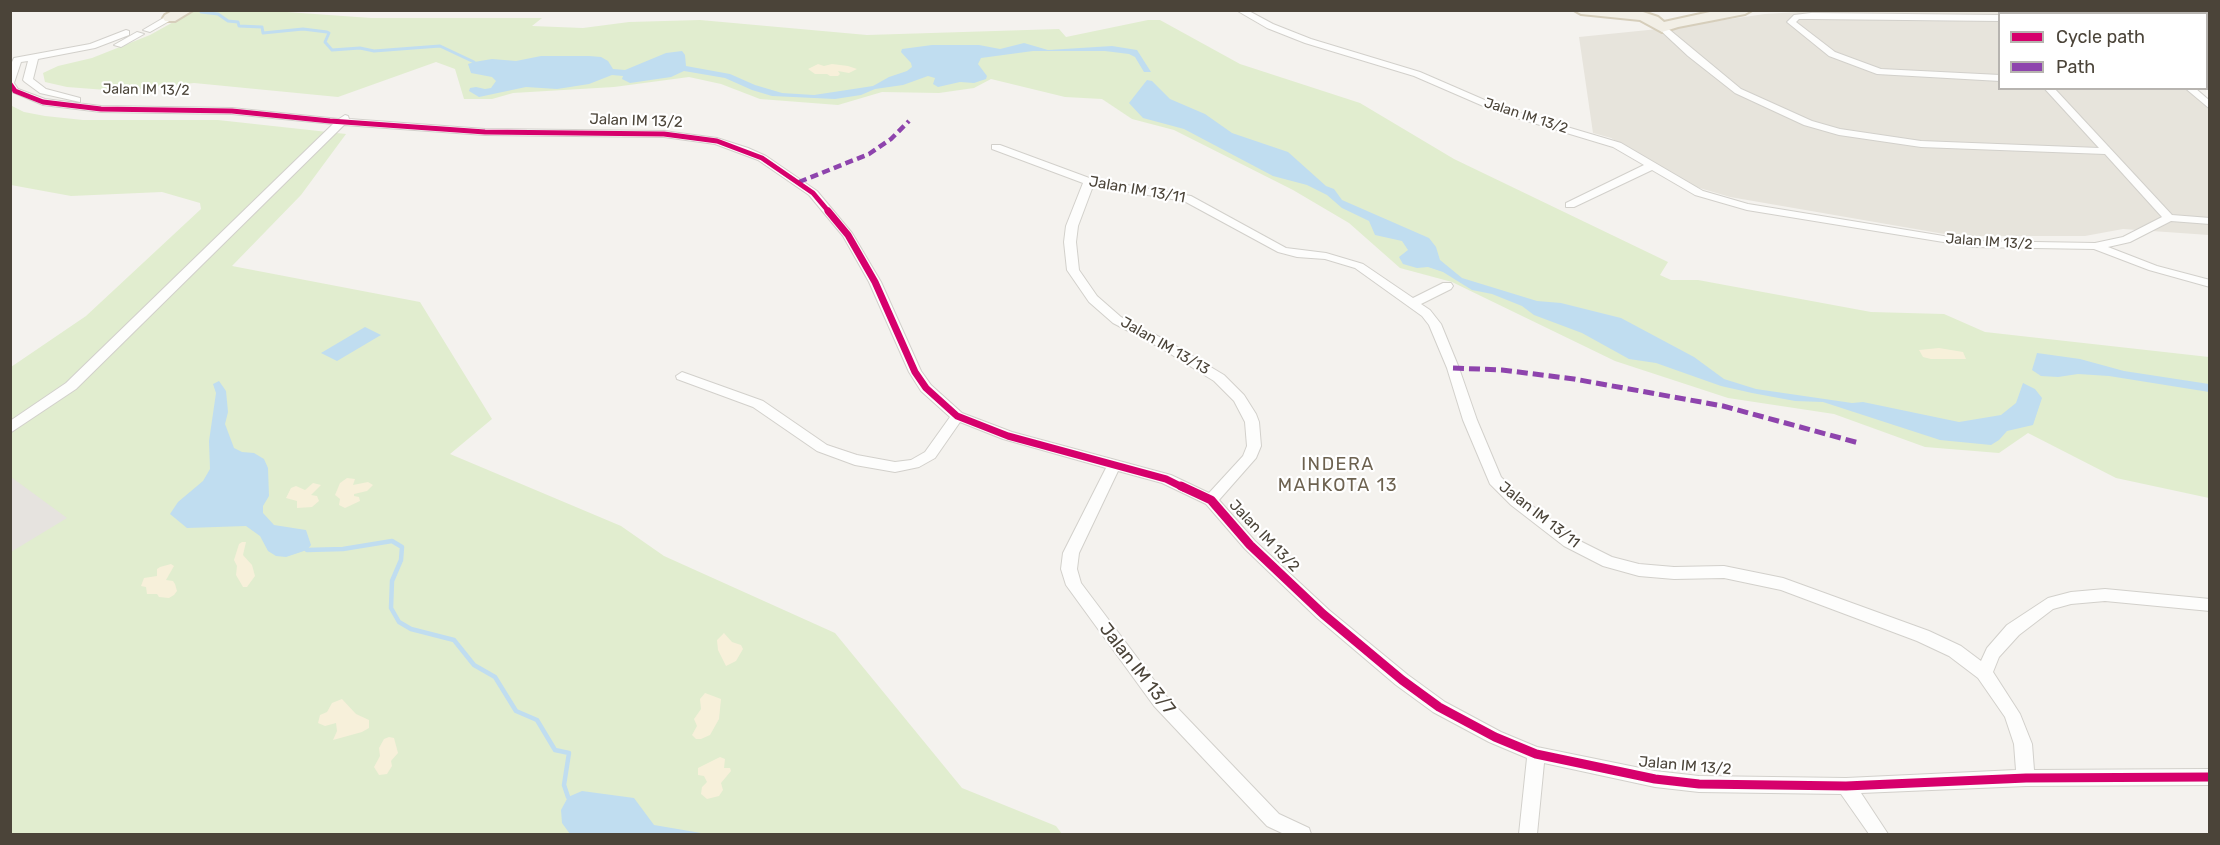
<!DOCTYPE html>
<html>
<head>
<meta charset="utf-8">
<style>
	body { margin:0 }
	#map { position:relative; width:2220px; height:845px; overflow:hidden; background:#f4f2ee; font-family:Rubik,sans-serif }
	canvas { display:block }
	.frame { position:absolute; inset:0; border:12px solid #4b4439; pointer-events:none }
	.legend { position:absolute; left:1998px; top:12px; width:210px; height:78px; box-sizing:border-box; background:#fff; border:2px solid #b7b4b0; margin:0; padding:8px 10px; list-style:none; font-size:18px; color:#4b4439 }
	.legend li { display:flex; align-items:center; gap:12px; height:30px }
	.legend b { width:30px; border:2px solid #b7b4b0 }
</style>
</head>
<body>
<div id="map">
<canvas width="2220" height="845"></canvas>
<div class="frame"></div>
<ul class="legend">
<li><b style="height:8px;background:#d6006c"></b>Cycle path</li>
<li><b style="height:8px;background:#8e44ad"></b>Path</li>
</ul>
</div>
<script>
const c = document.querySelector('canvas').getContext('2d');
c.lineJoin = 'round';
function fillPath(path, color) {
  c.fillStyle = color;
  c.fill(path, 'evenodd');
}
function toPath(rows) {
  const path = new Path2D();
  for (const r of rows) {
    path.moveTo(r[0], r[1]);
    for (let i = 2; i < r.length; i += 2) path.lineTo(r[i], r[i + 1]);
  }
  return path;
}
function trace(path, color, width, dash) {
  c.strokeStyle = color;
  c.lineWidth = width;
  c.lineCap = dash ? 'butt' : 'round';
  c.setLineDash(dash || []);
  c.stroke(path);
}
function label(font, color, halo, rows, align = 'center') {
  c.font = font + ' Rubik,sans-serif';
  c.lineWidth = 4.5;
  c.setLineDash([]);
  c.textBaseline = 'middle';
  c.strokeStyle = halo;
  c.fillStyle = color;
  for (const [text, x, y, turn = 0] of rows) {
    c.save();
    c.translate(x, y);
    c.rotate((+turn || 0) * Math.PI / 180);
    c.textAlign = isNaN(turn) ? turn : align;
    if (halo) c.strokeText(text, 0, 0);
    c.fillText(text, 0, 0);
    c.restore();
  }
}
fillPath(toPath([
	[1831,10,2073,11,2080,13,2000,14,2000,88,2197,89,2209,99,2209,235,2123,229,2085,236,1956,236,1730,197,1686,184,1611,138,1593,133,1579,37,1668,28,1765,14]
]), '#e7e4dc');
fillPath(toPath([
	[195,10,259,10,371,18,542,18,532,26,583,28,629,22,700,20,867,35,1059,29,1066,37,1148,20,1160,20,1240,64,1360,103,1454,159,1668,262,1660,275,1671,280,1698,280,1871,312,1944,314,1985,332,2209,357,2209,498,2116,478,2028,433,1999,453,1925,447,1834,414,1728,398,1615,361,1452,282,1400,268,1349,223,1293,190,1174,130,1132,119,1102,99,1065,97,991,79,974,88,939,93,882,92,838,105,760,99,721,84,689,77,614,87,513,93,492,99,464,99,455,69,436,62,338,97,194,83,119,91,67,87,45,82,43,73,58,66,92,58,150,35],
	[10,105,24,112,45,116,83,120,218,120,346,134,301,195,232,266,420,302,492,419,450,454,621,526,664,556,835,633,962,788,1056,826,1062,834,11,834,11,367,86,316,201,209,200,203,162,192,71,196,11,185]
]), '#e1edcf');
fillPath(toPath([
	[818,64,824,66,832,64,848,66,857,69,849,73,838,71,840,74,838,76,830,76,827,74,815,74,808,69],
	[1939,348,1963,352,1966,359,1931,359,1923,357,1919,350],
	[347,478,355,479,353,485,368,482,373,485,367,491,354,494,354,496,359,497,360,501,345,508,339,505,340,499,335,495,340,483],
	[313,483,321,485,311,495,317,496,319,501,312,507,297,508,297,501,286,498,291,488,296,486,305,490],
	[242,542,246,542,243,555,252,565,255,576,247,587,243,587,236,575,237,566,234,560,239,544],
	[171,564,174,566,166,580,173,581,175,584,177,591,174,595,169,598,159,597,157,594,147,594,146,587,141,586,144,578,157,576,157,569,160,567],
	[724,633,732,642,741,645,743,649,736,661,726,666,718,650,717,640],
	[705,693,721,699,719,719,710,735,701,739,696,739,692,735,697,726,694,719,701,709,700,699],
	[342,699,356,714,369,720,369,728,362,732,333,740,337,731,336,723,325,726,318,723,320,715,327,712,332,703],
	[389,737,394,738,398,753,391,761,392,766,387,774,379,775,374,767,380,756,379,748,384,739],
	[720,757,725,759,724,768,730,768,731,771,721,783,723,790,719,796,707,799,701,794,702,787,707,782,704,776,698,775,698,768]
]), '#f7f0da');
fillPath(toPath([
	[11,477,67,518,11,552]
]), '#e6e3df');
fillPath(toPath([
	[1024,43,1048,50,1112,46,1137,50,1151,72,1144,72,1135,57,1129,54,1105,51,1033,51,981,58,978,64,987,76,986,79,974,83,960,82,938,87,933,84,935,78,928,76,903,85,875,89,861,95,835,99,772,96,752,90,725,78,684,71,671,77,630,83,622,79,623,76,612,75,589,84,557,89,526,87,479,97,469,91,470,88,476,87,485,89,491,88,496,81,492,77,471,73,468,64,474,62,492,59,516,61,541,56,589,56,601,57,608,61,613,69,625,70,666,53,682,51,685,55,686,66,730,74,755,85,782,93,814,95,873,86,889,77,907,71,912,67,911,63,901,52,902,49,932,45,979,45,1000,49],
	[1147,80,1152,81,1170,99,1205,114,1232,133,1288,152,1326,186,1334,189,1342,200,1429,238,1436,247,1440,260,1462,278,1537,301,1561,303,1621,318,1694,357,1724,379,1756,389,1852,403,1863,402,1959,422,2001,415,2016,403,2023,383,2035,389,2042,398,2033,425,2007,431,1999,440,1991,445,1940,440,1823,402,1795,401,1752,393,1721,386,1656,363,1629,359,1582,333,1534,315,1522,306,1492,294,1472,290,1443,272,1428,267,1417,268,1403,264,1399,257,1408,250,1402,241,1375,235,1369,221,1342,208,1327,195,1307,185,1273,176,1184,129,1143,118,1129,103],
	[365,327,381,335,337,361,321,353],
	[2037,353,2080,359,2124,371,2209,384,2209,392,2109,376,2078,374,2058,377,2041,376,2032,370],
	[219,381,226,391,228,412,225,424,234,448,242,452,254,453,264,459,268,468,269,496,263,506,263,513,274,525,306,530,311,545,307,550,286,557,276,556,268,551,260,536,246,526,187,528,170,514,178,502,203,481,210,469,209,441,216,393,213,384],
	[582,791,634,798,654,825,707,834,570,834,562,823,561,810,568,797]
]), '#c0ddf0');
trace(toPath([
	[201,12,218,14,228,21,238,22,239,26,262,27,263,33,303,29,327,32,329,33,325,42,332,50,360,48,374,51,440,46,474,62]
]), '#c0ddf0', 3);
trace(toPath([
	[307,550,343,549,392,541,402,547,401,560,392,581,391,608,399,622,411,629,454,640,474,665,495,677,516,711,537,720,555,750,569,753,564,785,568,797]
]), '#c0ddf0', 4.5);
const minor = toPath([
	[177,10,185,12,150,32,143,30,177,10],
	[1236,10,1247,10,1273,24,1311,39,1420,72,1503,108,1621,143,1703,191,1748,204,1974,241,2095,243,2123,237,2162,217,2105,154,1921,147,1839,135,1804,125,1735,93,1688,56,1658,28,1665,26,1741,89,1812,121,1840,129,1921,141,2099,148,2044,88,2054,88,2172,215,2210,218,2210,224,2171,221,2130,242,2108,247,2157,266,2210,280,2210,287,2149,270,2094,249,1974,247,1747,210,1695,195,1652,170,1574,207,1566,207,1566,203,1644,165,1613,147,1497,112,1414,76,1305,43,1267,28,1236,10],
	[1811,13,2000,15,2000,21,1811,19,1799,19,1796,22,1835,52,1881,69,2000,75,2000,81,1877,74,1829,56,1787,22,1794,15,1811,13],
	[126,30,129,31,129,35,95,48,38,59,33,79,46,89,80,98,80,102,40,93,25,82,23,80,28,61,21,62,14,83,18,89,45,99,101,106,232,108,339,119,345,115,348,116,349,119,485,129,664,131,717,138,748,148,766,156,817,191,852,233,881,282,921,371,931,385,962,413,1012,432,1171,475,1209,493,1243,456,1247,446,1245,422,1234,401,1214,381,1161,348,1113,323,1089,302,1067,270,1064,242,1066,226,1083,183,992,149,992,145,1000,145,1092,179,1191,196,1286,248,1326,253,1363,264,1413,298,1443,283,1451,283,1453,286,1451,289,1421,304,1430,310,1441,324,1459,368,1477,420,1501,477,1521,497,1574,538,1612,557,1639,564,1674,567,1724,566,1783,578,1929,631,1961,646,1981,661,1987,648,2007,625,2048,598,2071,592,2105,589,2210,599,2210,611,2105,601,2071,604,2053,609,2019,635,1999,657,1993,672,2020,714,2032,744,2034,770,2210,769,2210,785,2026,786,1861,793,1888,834,1869,834,1841,794,1699,792,1655,787,1544,763,1537,834,1519,834,1527,758,1489,742,1433,712,1396,685,1317,618,1245,549,1206,504,1162,483,1118,471,1079,553,1077,569,1081,583,1166,696,1279,814,1309,828,1311,834,1284,834,1267,826,1154,706,1066,585,1061,569,1063,553,1106,468,1003,439,960,422,935,458,919,467,895,472,855,465,817,451,753,407,677,379,676,376,682,372,763,401,827,445,857,455,895,462,911,460,925,452,950,417,921,391,909,372,869,282,843,236,809,195,758,160,715,144,664,137,485,135,344,125,76,389,10,433,10,421,66,383,333,124,232,114,101,112,43,105,10,91,10,66,14,58,90,44,126,30],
	[1093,186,1184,201,1278,252,1297,257,1325,259,1355,268,1422,316,1429,325,1447,368,1463,420,1490,484,1511,505,1564,546,1603,566,1639,576,1674,579,1724,578,1781,590,1917,641,1949,656,1978,678,2005,717,2014,744,2016,770,1846,778,1699,776,1655,771,1537,747,1501,732,1445,702,1408,675,1329,610,1255,541,1219,500,1256,458,1261,446,1259,422,1256,414,1244,395,1224,375,1169,342,1121,317,1097,296,1079,270,1076,242,1078,226,1093,186],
	[137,32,144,34,121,47,114,45,137,32],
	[2185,88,2195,88,2210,101,2210,109,2185,88]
]);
const primary = toPath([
	[174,10,193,10,175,21,165,21,163,18,165,15,174,10],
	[1574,10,1643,12,1658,17,1664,22,1719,10,1752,10,1745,14,1678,27,1662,32,1640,20,1581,14,1574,10]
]);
trace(minor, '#d2d0cb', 2);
trace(primary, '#d6cebb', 4);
fillPath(minor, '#fdfdfc');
fillPath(primary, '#f2efe6');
trace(toPath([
	[799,182,869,154,891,139,909,121]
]), '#8e44ad', 4.5, [8, 4.5]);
trace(toPath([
	[1453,368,1502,370,1574,379,1723,406,1859,443]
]), '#8e44ad', 5, [11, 5]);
trace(toPath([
	[10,84,15,91,43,102,101,109,232,111,330,121,485,132,664,134,717,141,762,158,813,193,829,212]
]), '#d6006c', 5);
trace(toPath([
	[828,211,848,235,875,282,915,372,926,388,957,416,1008,436,1166,479,1184,488]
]), '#d6006c', 7);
trace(toPath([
	[1181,486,1211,500,1250,545,1323,614,1402,680,1439,707,1495,737,1536,754,1655,779,1699,784,1846,786,2026,778,2210,777]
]), '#d6006c', 9);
label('14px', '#4b4439', '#fff', [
	["Jalan IM 13/2",146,90,1],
	["Jalan IM 13/2",1526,116,18],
	["Jalan IM 13/2",1989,242,4]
]);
label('15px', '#4b4439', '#fff', [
	["Jalan IM 13/2",636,121,2],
	["Jalan IM 13/11",1137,190,10],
	["Jalan IM 13/13",1165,346,30],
	["Jalan IM 13/11",1539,515,38],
	["Jalan IM 13/2",1264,536,46],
	["Jalan IM 13/2",1685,766,5]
]);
c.letterSpacing = '1.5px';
label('18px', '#6d6250', '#fff', [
	["INDERA",1338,465],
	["MAHKOTA 13",1338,486]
]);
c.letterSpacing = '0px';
label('18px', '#4b4439', '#fff', [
	["Jalan IM 13/7",1137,669,52]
]);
</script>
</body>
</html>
